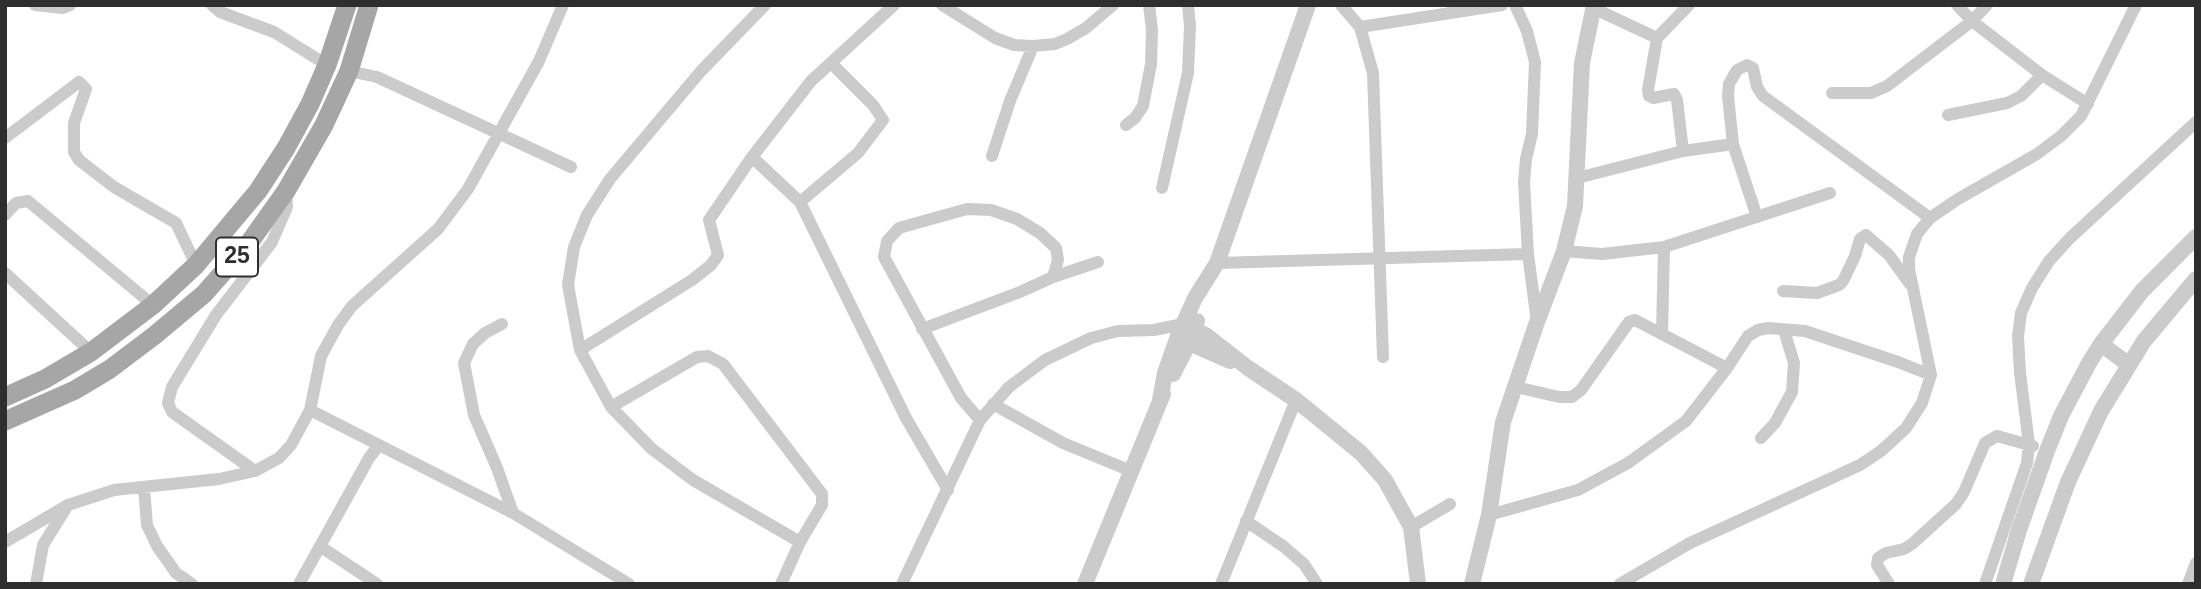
<!DOCTYPE html>
<html>
<head>
<meta charset="utf-8">
<style>
	body { margin:0 }
	#map { position:relative; width:2201px; height:589px; overflow:hidden; background:#fff; font-family:Helvetica,sans-serif }
	canvas { display:block }
	.frame { position:absolute; inset:0; border:7px solid #2e2e2e; pointer-events:none }
</style>
</head>
<body>
<div id="map">
<canvas width="2201" height="589"></canvas>
<div class="frame"></div>
</div>
<script>
const c = document.querySelector('canvas').getContext('2d');
c.lineJoin = 'round';
function toPath(rows) {
  const path = new Path2D();
  for (const r of rows) {
    path.moveTo(r[0], r[1]);
    for (let i = 2; i < r.length; i += 2) path.lineTo(r[i], r[i + 1]);
  }
  return path;
}
function trace(path, color, width, dash) {
  c.strokeStyle = color;
  c.lineWidth = width;
  c.lineCap = dash ? 'butt' : 'round';
  c.setLineDash(dash || []);
  c.stroke(path);
}
function label(font, color, halo, rows, align = 'center') {
  c.font = font + ' Helvetica,sans-serif';
  c.lineWidth = 7;
  c.setLineDash([]);
  c.textBaseline = 'middle';
  c.strokeStyle = halo;
  c.fillStyle = color;
  for (const [text, x, y, turn = 0] of rows) {
    c.save();
    c.translate(x, y);
    c.rotate((+turn || 0) * Math.PI / 180);
    c.textAlign = isNaN(turn) ? turn : align;
    if (halo) c.strokeText(text, 0, 0);
    c.fillText(text, 0, 0);
    c.restore();
  }
}
trace(toPath([
	[35,5,63,8,70,5],
	[212,5,220,12,274,32,327,65],
	[765,5,701,71,610,179,587,215,574,247,568,285,580,350,611,407,652,449,693,480,800,542],
	[942,5,995,38,1014,45,1033,46,1055,44,1067,39,1086,28,1113,5],
	[1341,5,1360,27,1373,73,1383,357],
	[1515,5,1527,31,1535,62,1532,134,1526,159,1524,182,1528,254,1537,322],
	[1957,5,1972,21,2042,75,2088,104],
	[1593,8,1657,38],
	[1360,27,1502,5],
	[349,71,377,77,571,167],
	[1832,93,1871,93,1887,86,1972,21,1987,5],
	[1948,115,2007,103,2021,96,2042,75],
	[1126,125,1135,118,1143,106,1151,64,1152,30,1149,5],
	[5,138,79,82,86,89,74,123,74,152,79,160,114,187,176,223,196,265],
	[1683,151,1677,100,1674,94,1653,98,1649,96,1648,90,1657,38,1689,5],
	[992,156,1010,101,1033,46],
	[752,157,800,202,906,418,948,490],
	[1577,178,1683,151,1733,144],
	[1162,188,1188,73,1190,26,1188,5],
	[800,202,858,153,883,120,873,105,831,63],
	[5,215,16,203,28,201,153,305],
	[1757,217,1733,144,1728,96,1729,84,1737,70,1747,65,1753,68,1757,87,1763,96,1930,218],
	[1564,251,1602,254,1664,247,1830,193],
	[1217,263,1528,254],
	[5,273,91,352],
	[1783,291,1817,293,1839,285,1843,281,1855,256,1860,239,1866,235,1889,255,1910,284],
	[502,324,485,333,473,344,464,363,474,415,497,468,513,513],
	[922,329,1020,292,1053,277],
	[1662,333,1664,247],
	[580,350,692,280,711,265,718,255,709,220,752,157,811,81,894,5],
	[1516,387,1559,397,1572,397,1581,390,1629,322,1635,320,1727,368],
	[993,404,1063,443,1131,471],
	[611,407,697,357,708,356,723,364,822,494,822,505,800,542,781,584],
	[310,410,513,513,629,584],
	[980,420,961,398,884,257,887,241,899,228,967,209,991,210,1017,219,1040,233,1056,248,1058,260,1053,277,1098,262],
	[1761,438,1775,423,1792,392,1794,363,1784,330],
	[255,471,172,412,168,403,172,387,216,315,272,242,287,207,286,191],
	[144,488,147,525,157,546,176,573,192,584],
	[1489,515,1578,490,1628,463,1686,421,1727,368,1748,336,1758,330,1768,328,1805,331,1898,362,1931,375],
	[1246,521,1283,546,1304,564,1317,584],
	[1411,527,1450,504],
	[5,542,68,505,114,490,219,479,255,471,279,458,291,445,310,410,321,356,338,325,352,306,438,229,468,189,539,61,563,5],
	[321,547,377,584],
	[36,584,43,545,66,508],
	[299,584,369,458,379,445],
	[902,584,980,420,1009,387,1045,360,1091,338,1118,331,1154,330,1183,324],
	[1221,584,1296,400],
	[1620,584,1690,543,1860,465,1881,451,1906,428,1922,403,1931,375,1909,269,1909,257,1917,234,1930,218,1958,199,2037,154,2061,136,2081,116,2136,5],
	[1889,584,1877,565,1878,558,1886,553,1904,549,1912,544,1956,504,1964,492,1985,443,1997,436,2033,446],
	[1985,584,2027,463,2029,444,2020,373,2018,336,2021,313,2032,288,2049,261,2070,238,2196,122],
	[2188,584,2196,563]
]), '#cbcbcb', 12);
trace(toPath([
	[1183,324,1207,336,1248,368,1296,400,1361,453,1385,480,1411,527,1418,584],
	[1180,339,1230,361],
	[2101,344,2128,364],
	[1173,374,1189,343,1197,321],
	[1160,400,1165,373,1178,336,1195,298,1217,263,1308,5],
	[1085,584,1163,394],
	[1472,584,1489,515,1503,422,1537,322,1564,251,1575,206,1582,63,1594,5],
	[2003,584,2019,530,2047,451,2061,416,2089,363,2101,344,2142,291,2196,237],
	[2031,584,2068,482,2101,411,2144,341,2196,279]
]), '#cbcbcb', 16);
trace(toPath([
	[5,397,45,379,91,352,153,305,196,265,258,191,286,148,310,104,327,65,347,5],
	[5,421,75,390,110,369,155,335,204,294,249,243,286,191,324,125,349,71,369,5]
]), '#a6a6a6', 19);
for (const [x, y, w] of [
	[237,257,42]
]) {
  const box = new Path2D();
  box.roundRect(x - w / 2, y - 19.5, w, 39, 5);
  c.fillStyle = '#fff';
  c.fill(box);
  trace(box, '#2e2e2e', 2);
}
label('bold 23px', '#2e2e2e', null, [
	["25",237,257]
]);
</script>
</body>
</html>
